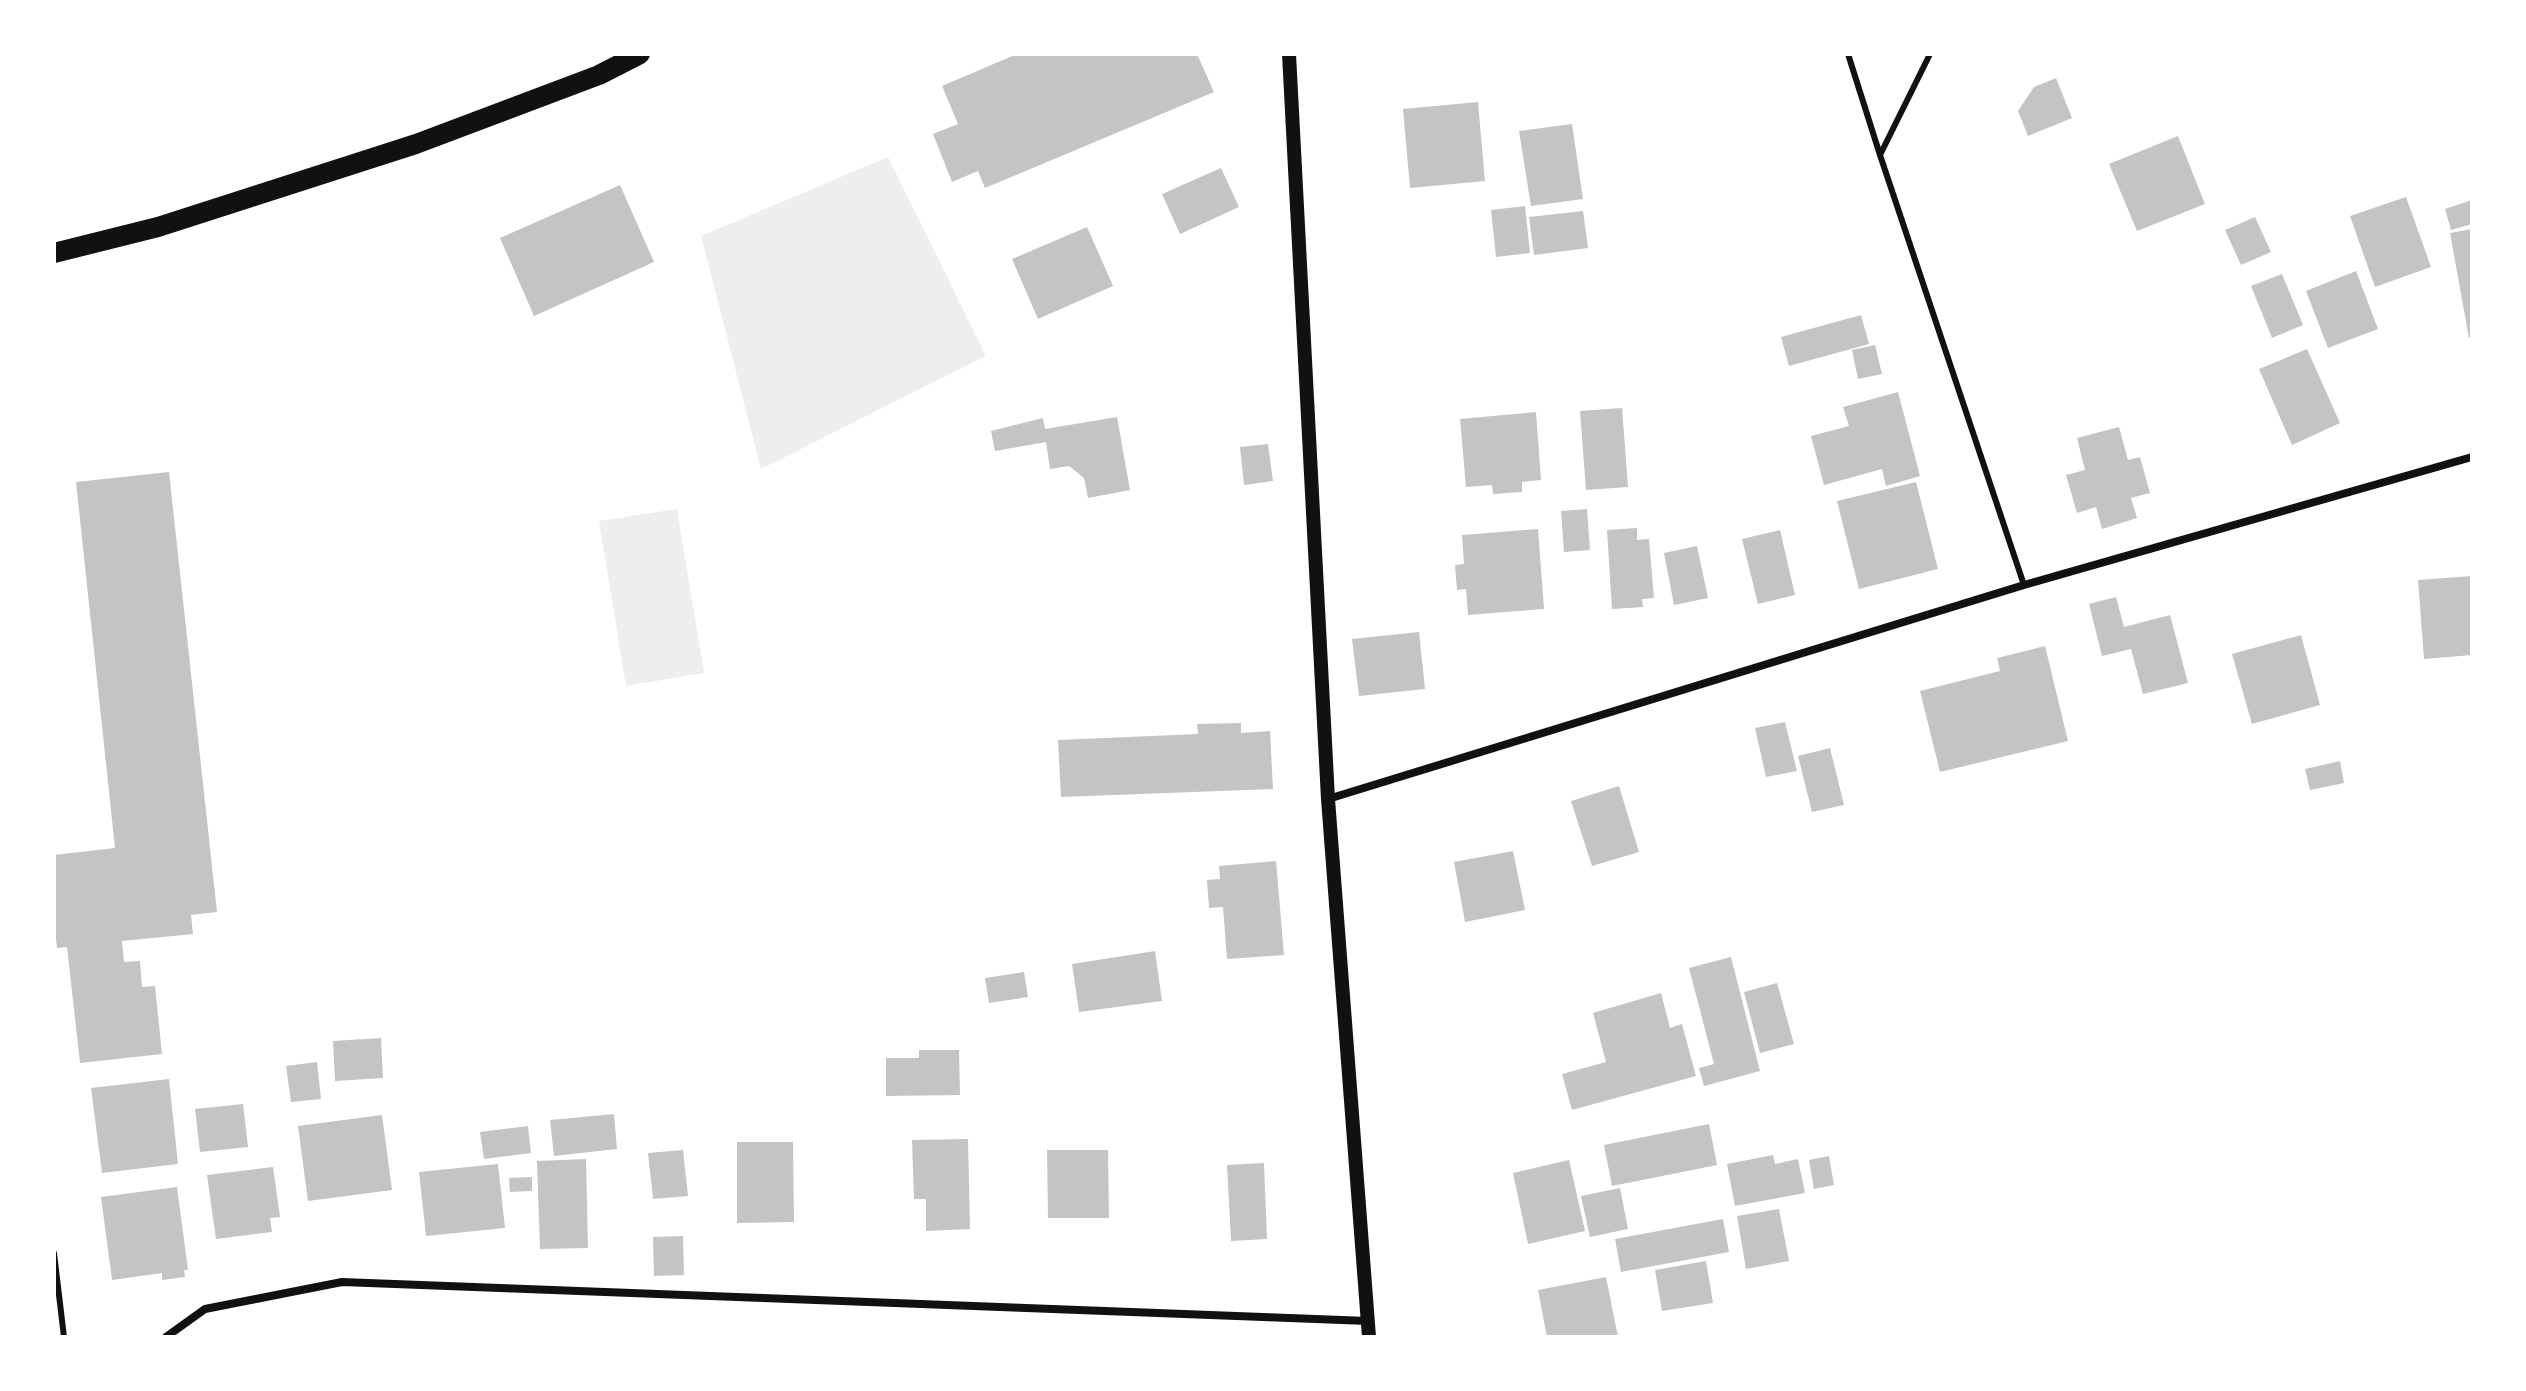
<!DOCTYPE html>
<html>
<head>
<meta charset="utf-8">
<style>
	body { margin:0 }
	#map { position:relative; width:2526px; height:1391px; overflow:hidden; background:#fff; font-family:"Exo 2",sans-serif }
	canvas { display:block }
	.frame { position:absolute; inset:0; border:56px solid #fff; pointer-events:none }
</style>
</head>
<body>
<div id="map">
<canvas width="2526" height="1391"></canvas>
<div class="frame"></div>
</div>
<script>
const c = document.querySelector('canvas').getContext('2d');
c.lineJoin = 'round';
function fillPath(path, color) {
  c.fillStyle = color;
  c.fill(path, 'evenodd');
}
function toPath(rows) {
  const path = new Path2D();
  for (const r of rows) {
    path.moveTo(r[0], r[1]);
    for (let i = 2; i < r.length; i += 2) path.lineTo(r[i], r[i + 1]);
  }
  return path;
}
function trace(path, color, width, dash) {
  c.strokeStyle = color;
  c.lineWidth = width;
  c.lineCap = dash ? 'butt' : 'round';
  c.setLineDash(dash || []);
  c.stroke(path);
}
fillPath(toPath([
	[888,157,986,356,761,469,701,236],
	[677,509,704,673,626,686,599,521]
]), '#eee');
fillPath(toPath([
	[1017,54,1197,54,1214,92,985,188,978,171,952,182,933,134,958,124,942,86],
	[2056,78,2072,118,2028,136,2018,111,2034,87],
	[1478,102,1485,181,1410,188,1403,109],
	[1572,124,1583,199,1531,206,1519,131],
	[2178,136,2205,204,2137,231,2109,164],
	[1221,168,1239,207,1180,234,1162,194],
	[620,185,654,262,534,316,500,238],
	[2406,197,2431,267,2375,287,2350,216],
	[2472,200,2472,224,2451,230,2445,209],
	[1525,206,1530,253,1496,257,1491,210],
	[1583,211,1588,248,1534,255,1529,217],
	[2255,217,2271,252,2241,265,2225,230],
	[1087,227,1113,286,1038,319,1012,259],
	[2472,229,2472,337,2469,338,2450,233],
	[2356,271,2378,329,2328,348,2306,291],
	[2282,274,2303,325,2272,338,2251,286],
	[1861,315,1869,344,1789,366,1781,337],
	[1875,345,1882,374,1858,379,1852,350],
	[2307,349,2340,423,2292,445,2259,369],
	[1898,392,1920,476,1886,486,1882,469,1824,485,1811,436,1849,426,1843,407],
	[1622,408,1628,487,1586,490,1580,411],
	[1536,412,1541,480,1522,482,1522,492,1493,494,1492,485,1466,487,1460,419],
	[1117,417,1130,490,1088,498,1084,478,1069,466,1050,469,1046,442,995,451,991,431,1043,418,1045,429],
	[2119,427,2128,460,2140,457,2150,493,2131,498,2137,518,2102,529,2096,507,2077,513,2066,475,2085,470,2077,438],
	[1268,444,1273,481,1244,485,1240,447],
	[169,472,217,912,191,915,193,934,122,941,124,962,140,961,142,987,155,986,162,1054,80,1063,67,947,57,948,54,920,54,855,115,848,76,482],
	[1916,482,1938,569,1859,589,1837,501],
	[1587,509,1590,550,1564,552,1561,511],
	[1637,528,1637,540,1649,539,1654,598,1642,599,1643,607,1612,609,1607,530],
	[1538,529,1544,609,1468,615,1466,589,1457,590,1455,565,1464,564,1462,535],
	[1780,530,1795,595,1758,604,1742,539],
	[1697,546,1708,598,1674,605,1664,553],
	[2472,576,2472,655,2424,659,2418,580],
	[2116,597,2124,627,2170,615,2188,683,2143,694,2131,649,2102,656,2089,604],
	[1419,632,1425,689,1359,696,1352,639],
	[2301,635,2320,705,2252,724,2232,654],
	[2045,646,2068,741,1940,772,1920,691,2000,671,1997,658],
	[1785,722,1797,771,1766,777,1755,728],
	[1241,723,1241,733,1270,731,1273,789,1061,797,1058,740,1198,734,1197,724],
	[1830,748,1844,805,1812,812,1798,756],
	[2340,761,2344,783,2310,790,2305,769],
	[1619,786,1639,852,1592,866,1571,801],
	[1513,851,1525,910,1465,922,1454,862],
	[1276,861,1284,955,1227,959,1223,907,1209,908,1207,880,1220,879,1219,866],
	[1155,951,1162,1001,1079,1012,1072,964],
	[1731,957,1760,1071,1704,1086,1699,1068,1714,1064,1689,968],
	[1024,972,1028,997,989,1003,985,978],
	[1777,983,1794,1044,1760,1053,1744,992],
	[1661,993,1670,1028,1682,1024,1696,1076,1572,1110,1562,1074,1606,1062,1593,1013],
	[381,1038,383,1078,335,1081,333,1041],
	[919,1050,959,1050,960,1095,886,1096,886,1058,919,1058],
	[317,1062,321,1099,291,1102,286,1066],
	[169,1079,178,1164,102,1173,91,1088],
	[243,1104,248,1147,200,1152,195,1109],
	[614,1114,617,1149,554,1156,550,1120],
	[382,1115,392,1190,308,1201,298,1126],
	[1709,1124,1717,1165,1612,1186,1604,1145],
	[528,1126,531,1153,484,1159,480,1132],
	[968,1139,970,1229,926,1231,926,1199,914,1199,912,1140],
	[737,1142,793,1142,794,1222,737,1223],
	[683,1150,688,1196,653,1199,648,1153],
	[1047,1150,1108,1150,1109,1218,1048,1218],
	[1773,1155,1775,1164,1798,1159,1805,1193,1735,1206,1727,1164],
	[1829,1156,1834,1185,1814,1189,1809,1160],
	[586,1159,588,1248,540,1249,537,1161],
	[1569,1160,1585,1231,1528,1244,1513,1173],
	[1264,1163,1267,1239,1231,1241,1227,1165],
	[498,1164,505,1228,426,1236,419,1172],
	[273,1167,280,1217,270,1218,272,1232,216,1239,207,1175],
	[532,1177,532,1191,510,1192,509,1178],
	[177,1187,188,1270,184,1270,185,1277,162,1280,162,1273,112,1280,101,1197],
	[1620,1188,1628,1229,1590,1237,1581,1196],
	[1779,1209,1789,1261,1746,1269,1737,1216],
	[1723,1219,1729,1252,1621,1272,1615,1239],
	[683,1236,684,1275,654,1276,653,1237],
	[1706,1261,1713,1303,1662,1311,1655,1270],
	[1606,1277,1618,1337,1547,1337,1538,1290]
]), '#c4c4c4');
trace(toPath([
	[1848,54,1880,155,2024,585],
	[1880,155,1930,54],
	[54,1253,64,1337]
]), '#111', 6);
trace(toPath([
	[1328,799,2024,585,2472,457],
	[166,1337,205,1309,342,1282,1368,1321]
]), '#111', 8);
trace(toPath([
	[1289,54,1328,799,1369,1337]
]), '#111', 14);
trace(toPath([
	[54,253,158,227,416,144,599,75,640,54]
]), '#111', 20);
</script>
</body>
</html>
